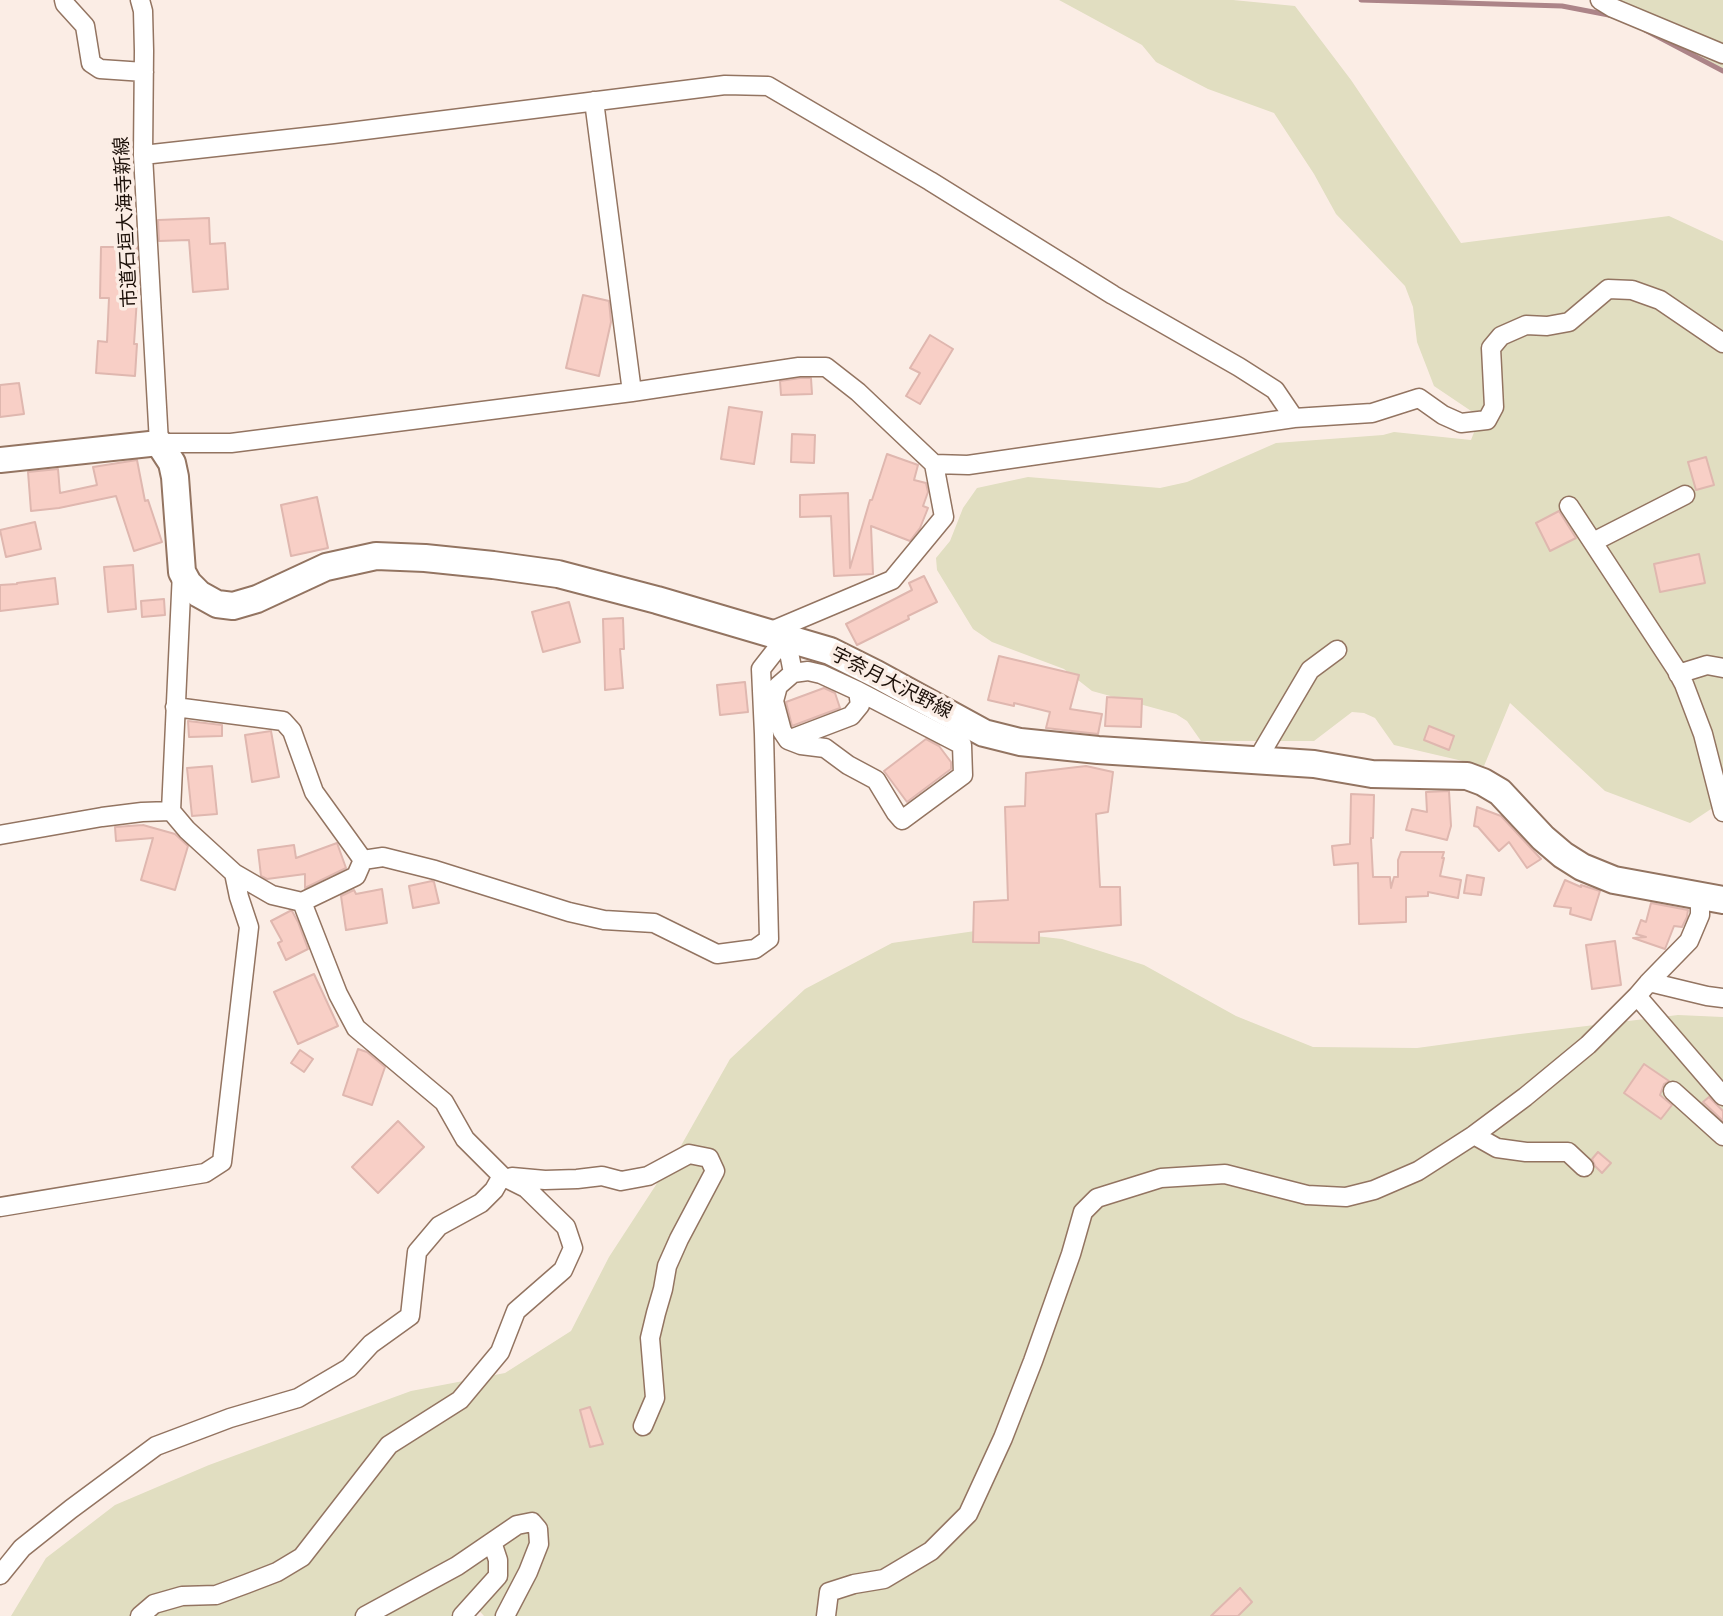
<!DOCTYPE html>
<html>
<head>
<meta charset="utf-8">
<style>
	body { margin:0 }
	canvas { display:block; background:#fbede5 }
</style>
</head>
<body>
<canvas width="1723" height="1616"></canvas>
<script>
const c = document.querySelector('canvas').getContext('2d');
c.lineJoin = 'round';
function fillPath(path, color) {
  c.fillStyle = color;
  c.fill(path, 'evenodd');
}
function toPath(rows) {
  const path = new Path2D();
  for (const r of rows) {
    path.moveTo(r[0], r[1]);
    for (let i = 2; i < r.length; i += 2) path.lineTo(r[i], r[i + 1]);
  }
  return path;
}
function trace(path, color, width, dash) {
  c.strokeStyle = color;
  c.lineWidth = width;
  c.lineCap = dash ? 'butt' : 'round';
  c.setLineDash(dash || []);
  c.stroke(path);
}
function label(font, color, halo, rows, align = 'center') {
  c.font = font + ' "Titillium Web","Noto Sans JP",sans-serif';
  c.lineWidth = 7;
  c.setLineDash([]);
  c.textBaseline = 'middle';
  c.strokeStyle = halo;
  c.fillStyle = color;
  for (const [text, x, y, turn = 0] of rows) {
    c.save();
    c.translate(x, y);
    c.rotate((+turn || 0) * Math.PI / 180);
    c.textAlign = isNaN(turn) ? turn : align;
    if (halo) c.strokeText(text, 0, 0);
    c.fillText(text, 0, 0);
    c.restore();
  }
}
fillPath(toPath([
	[1059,0,1233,0,1295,6,1351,80,1461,243,1669,216,1723,241,1723,801,1690,823,1605,791,1510,703,1484,766,1394,745,1375,718,1364,713,1352,712,1314,741,1201,741,1187,721,1176,714,1092,691,1064,669,992,642,973,629,937,570,936,558,950,541,963,508,977,488,1028,477,1160,488,1187,482,1276,443,1383,435,1394,432,1471,440,1480,417,1434,386,1417,342,1413,307,1405,286,1336,214,1314,174,1274,113,1208,89,1156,62,1142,45],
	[1611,0,1723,0,1723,71,1629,18],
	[982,930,1062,939,1144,965,1236,1016,1313,1047,1417,1048,1520,1034,1678,1015,1723,1017,1723,1616,484,1616,472,1603,454,1616,11,1616,46,1558,115,1505,209,1465,411,1391,505,1373,571,1331,609,1257,678,1151,730,1059,805,989,892,943]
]), '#e1dec1');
trace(toPath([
	[1361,0,1562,6,1614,16],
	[1645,30,1723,71]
]), '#ac8488', 5);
const building = toPath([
	[209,218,210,244,225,243,228,289,193,292,189,240,159,241,158,220,209,218],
	[101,247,137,247,137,298,134,344,137,344,135,376,96,373,98,341,107,342,109,298,100,298,101,247],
	[583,295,609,301,611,322,599,376,566,368,583,295],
	[930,335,953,349,920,404,906,396,920,373,910,368,930,335],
	[800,378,811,378,812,394,781,395,780,381,800,378],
	[19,383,24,414,0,417,0,385,19,383],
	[729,407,762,412,754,464,721,459,729,407],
	[792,434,815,435,814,463,791,462,792,434],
	[887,454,918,465,914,480,926,483,928,492,923,506,928,508,920,528,910,541,871,526,873,574,834,576,831,516,800,517,800,495,848,493,850,568,870,500,872,500,887,454],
	[1706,457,1714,485,1696,490,1688,462,1706,457],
	[137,460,145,501,148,500,162,542,134,551,116,496,59,508,31,511,28,472,58,469,60,493,97,485,93,467,137,460],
	[317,497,328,548,291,556,281,505,317,497],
	[1559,511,1576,538,1550,551,1536,523,1559,511],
	[35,522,41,549,6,557,0,530,35,522],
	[1699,554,1705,583,1660,592,1654,564,1699,554],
	[133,565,136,609,108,612,104,567,133,565],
	[924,576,937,602,908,616,909,619,857,645,846,624,912,590,909,583,924,576],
	[55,578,58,604,0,611,0,585,17,584,17,583,55,578],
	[164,599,165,615,142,617,141,601,164,599],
	[569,602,580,642,543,652,532,612,569,602],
	[623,618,624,649,620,649,623,688,605,690,603,619,623,618],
	[999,656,1079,675,1070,709,1102,714,1098,734,1046,728,1050,712,1014,703,1014,706,988,700,999,656],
	[745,682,748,712,720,715,717,685,745,682],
	[824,688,835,693,840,708,792,726,786,702,824,688],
	[1107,697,1142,699,1141,727,1105,726,1107,697],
	[188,721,222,725,222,736,189,737,188,721],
	[1429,726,1454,736,1449,750,1424,740,1429,726],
	[271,731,279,777,252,782,245,735,271,731],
	[926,739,939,746,951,762,951,769,907,802,884,771,926,739],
	[212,766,217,814,192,816,187,768,212,766],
	[1086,766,1113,772,1108,812,1096,814,1100,887,1120,887,1121,925,1039,932,1039,943,973,942,974,902,1008,900,1005,807,1025,806,1026,773,1086,766],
	[1449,791,1451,826,1447,840,1406,830,1412,809,1427,812,1426,792,1449,791],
	[1351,794,1374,795,1373,838,1371,838,1373,877,1390,877,1391,888,1394,877,1398,877,1398,860,1401,852,1444,852,1442,858,1444,858,1440,876,1461,880,1458,898,1428,892,1428,896,1406,897,1406,922,1359,924,1358,863,1334,865,1332,846,1350,844,1351,794],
	[1477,807,1501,816,1541,859,1527,868,1509,842,1499,851,1478,827,1474,826,1477,807],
	[143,825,175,834,188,846,175,890,141,880,153,838,116,841,115,827,143,825],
	[337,843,346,868,305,888,305,874,267,879,261,876,258,850,294,845,296,858,337,843],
	[1467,875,1484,878,1481,895,1464,893,1467,875],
	[1565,880,1581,887,1581,885,1600,891,1591,920,1570,914,1571,908,1554,906,1565,880],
	[432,881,434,882,439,903,413,908,409,886,432,881],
	[382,889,387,923,346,930,341,896,354,890,356,894,382,889],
	[1651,903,1688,910,1687,917,1682,927,1674,926,1665,949,1633,938,1646,937,1636,934,1641,920,1646,922,1651,903],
	[290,911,292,911,298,922,308,949,286,960,278,943,282,941,271,921,290,911],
	[1615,941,1621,985,1592,989,1586,945,1615,941],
	[314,974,338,1026,298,1044,274,992,314,974],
	[358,1049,367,1052,385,1067,372,1105,343,1095,358,1049],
	[300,1050,313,1059,304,1072,291,1063,300,1050],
	[1644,1064,1669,1081,1664,1084,1660,1095,1672,1105,1661,1119,1624,1093,1644,1064],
	[1709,1097,1723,1111,1723,1121,1703,1102,1709,1097],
	[398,1121,424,1147,378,1193,352,1167,398,1121],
	[1598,1152,1611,1163,1602,1173,1595,1166,1592,1159,1598,1152],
	[590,1407,603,1444,590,1447,580,1410,590,1407],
	[1240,1588,1252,1602,1238,1616,1211,1616,1240,1588]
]);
fillPath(building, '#f8cfc6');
trace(building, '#dfb7af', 2);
const street = toPath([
	[64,0,65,4,85,26,91,63,100,69,144,72],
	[140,0,143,11,144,51,143,155,159,443,231,443,632,392,799,367,826,367,858,392,934,464,944,517,892,580,769,632],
	[1600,0,1613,8,1723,54],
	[594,101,632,392],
	[143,155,333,134,725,85,768,86,930,181,1113,295,1239,367,1275,390,1294,418,968,465,934,464],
	[1294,418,1372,413,1419,398,1443,415,1461,423,1487,420,1494,407,1491,348,1501,336,1526,325,1547,326,1569,322,1608,289,1632,290,1660,300,1723,343],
	[1569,506,1676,669,1684,684,1703,734,1723,812],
	[1593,542,1685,495],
	[786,637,793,673,778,686,774,701,782,731,788,740,801,745,825,748,848,765,876,780,896,813,902,820,963,775,962,745,858,691,821,674,808,671,793,673],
	[1678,674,1707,665,1723,668],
	[175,707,283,721,292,731,314,792,363,860,356,876,302,902],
	[788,740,851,716,860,705,858,691],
	[1257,760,1310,670,1337,650],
	[0,835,102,817,142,812,171,811],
	[363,860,383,857,435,870,569,912,604,920,654,923,717,954,755,949,769,939,764,734,761,669,786,637],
	[1649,982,1707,996,1723,998],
	[1637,996,1723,1096],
	[1673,1091,1723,1136],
	[1474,1135,1497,1148,1526,1152,1568,1152,1584,1167],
	[512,1177,545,1180,577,1179,602,1176,621,1181,648,1176,689,1154,709,1158,715,1171,679,1239,667,1266,663,1289,656,1313,650,1338,655,1398,643,1426],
	[0,1207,205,1173,222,1162,249,927,239,897,234,873],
	[0,1575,22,1548,71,1509,156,1446,230,1418,298,1398,349,1368,371,1344,410,1316,417,1252,439,1226,481,1203,494,1190,502,1176,465,1139,444,1102,356,1028,338,994,302,902,272,895,234,873,187,830,171,811,182,572],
	[140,1616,154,1604,182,1596,216,1595,246,1584,277,1572,302,1557,389,1445,460,1400,500,1352,516,1311,563,1270,573,1248,566,1227,526,1188,502,1176],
	[365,1616,457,1566,517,1525,532,1522,538,1529,539,1544,528,1572,505,1616],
	[462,1616,498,1576,498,1560,492,1542],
	[826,1616,829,1592,854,1584,884,1579,931,1551,968,1514,1003,1438,1033,1361,1071,1254,1083,1212,1097,1198,1161,1178,1225,1174,1307,1195,1346,1197,1374,1190,1418,1171,1474,1135,1525,1097,1588,1045,1637,996,1649,982,1689,941,1700,915,1700,896]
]);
const secondary = toPath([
	[0,460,159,443]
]);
const primary = toPath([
	[159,443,172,463,175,477,182,572,188,583,199,594,217,604,233,606,257,599,326,567,376,556,425,558,493,565,558,574,657,600,830,651,876,674,984,733,1020,742,1098,750,1314,764,1372,774,1467,776,1483,782,1500,792,1543,838,1563,855,1582,867,1614,880,1723,900]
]);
trace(street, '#937461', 21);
trace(secondary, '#937461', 28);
trace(primary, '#937461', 30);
trace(street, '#fff', 18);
trace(secondary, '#fff', 24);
trace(primary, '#fff', 26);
label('19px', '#1c1009', '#fbede5', [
	["市道石垣大海寺新線",127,222,-93],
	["宇奈月大沢野線",891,684,27]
]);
</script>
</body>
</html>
